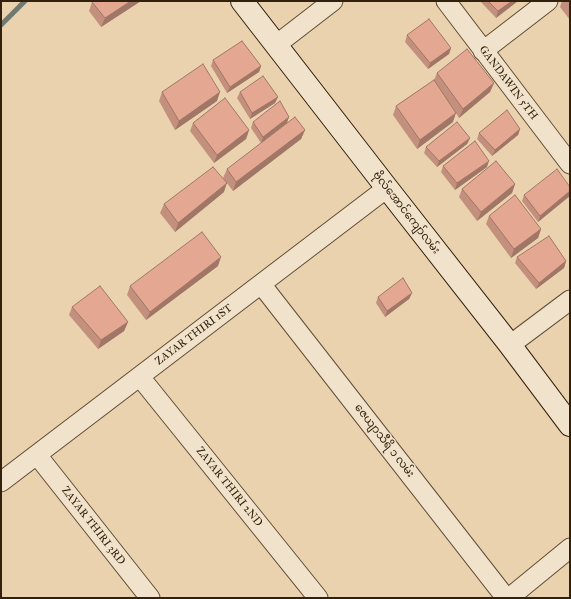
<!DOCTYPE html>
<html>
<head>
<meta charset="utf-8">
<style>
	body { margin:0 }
	#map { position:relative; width:571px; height:599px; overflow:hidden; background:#ead2af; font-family:"IM FELL Great Primer",serif }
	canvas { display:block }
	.frame { position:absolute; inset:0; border:2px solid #32210c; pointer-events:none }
</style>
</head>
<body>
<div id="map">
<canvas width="571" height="599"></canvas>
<div class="frame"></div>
</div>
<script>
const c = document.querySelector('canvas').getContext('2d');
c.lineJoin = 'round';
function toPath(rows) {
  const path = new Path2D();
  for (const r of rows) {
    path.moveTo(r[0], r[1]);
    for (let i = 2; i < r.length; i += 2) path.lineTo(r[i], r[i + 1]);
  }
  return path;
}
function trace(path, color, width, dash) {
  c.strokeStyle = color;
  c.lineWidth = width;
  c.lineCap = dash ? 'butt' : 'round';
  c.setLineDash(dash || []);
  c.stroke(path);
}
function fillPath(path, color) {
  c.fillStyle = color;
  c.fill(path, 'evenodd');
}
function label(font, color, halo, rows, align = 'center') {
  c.font = font + ' "IM FELL Great Primer","Noto Sans Myanmar",serif';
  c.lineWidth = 3;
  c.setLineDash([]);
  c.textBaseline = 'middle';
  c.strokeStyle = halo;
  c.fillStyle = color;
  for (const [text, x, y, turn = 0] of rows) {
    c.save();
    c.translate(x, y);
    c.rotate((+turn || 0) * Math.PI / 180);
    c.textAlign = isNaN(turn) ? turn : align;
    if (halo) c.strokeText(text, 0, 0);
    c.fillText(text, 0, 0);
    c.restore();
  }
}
trace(toPath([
	[1,25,25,1]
]), '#717a71', 5);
const street = toPath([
	[446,1,570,164],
	[276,45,333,1],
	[483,51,548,1],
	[261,284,506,598],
	[510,345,570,300],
	[140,377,318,598],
	[37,455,150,598],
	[1,482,387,188],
	[509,598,570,548]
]);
const secondary = toPath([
	[242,1,387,188,510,345,570,425]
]);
trace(street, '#604d35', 21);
trace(secondary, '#32210c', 24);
trace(street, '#f1e2cb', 19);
trace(secondary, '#f1e2cb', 22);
fillPath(toPath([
	[141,1,101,27,89,11,92,2],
	[480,1,518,1,496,18],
	[562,1,570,1,570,20,560,7],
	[407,35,451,48,449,54,428,69,405,42],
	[213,60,261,66,259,72,227,93,211,66],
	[437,73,494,83,490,92,459,118,450,104,453,122,417,149,393,115,396,106,434,80],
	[162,92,217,101,175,130,159,101],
	[240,92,278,97,275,103,250,119,237,98],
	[289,117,261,143,251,128,253,122],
	[193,123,249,130,246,139,214,163,190,131],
	[520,129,518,135,492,156,477,139,479,133],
	[305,130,301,139,233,191,223,178,227,169],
	[470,138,467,144,437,167,424,153,426,147],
	[443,166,487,167,455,190,441,172],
	[515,184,512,193,477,221,459,197,462,189],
	[570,187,570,195,538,222,522,201,524,195],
	[224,192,175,232,160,213,164,204],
	[489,216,541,229,538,238,511,258,486,224],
	[517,257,566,261,564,268,536,289,515,263],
	[218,266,146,320,127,295,130,286],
	[412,293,409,299,385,317,376,303,378,297],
	[72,307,128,322,124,331,98,349,69,315]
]), '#c4907e');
fillPath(toPath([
	[131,1,141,1,101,27,105,18],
	[512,1,518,1,496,18,498,11],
	[451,48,449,54,428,69,430,63],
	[261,66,259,72,227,93,230,87],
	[494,83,490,92,459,118,463,109],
	[220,92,217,101,175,130,179,121],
	[278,97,275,103,250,119,252,113],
	[456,113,453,122,417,149,420,140],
	[289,117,287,123,261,143,263,137],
	[520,129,518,135,492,156,495,150],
	[249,130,246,139,214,163,217,155],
	[305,130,301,139,233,191,236,182],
	[470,138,467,144,437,167,439,161],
	[489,161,487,167,455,190,457,183],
	[227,183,224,192,175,232,178,223],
	[515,184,512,193,477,221,481,212],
	[570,191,570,196,538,222,540,216],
	[541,229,538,238,511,258,514,249],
	[221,257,218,266,146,320,150,312],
	[566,261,564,268,536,289,539,283],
	[412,293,409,299,385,317,387,311],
	[128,322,124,331,98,349,101,340]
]), '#a07666');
const building = toPath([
	[94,1,131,1,105,18,92,2,94,1],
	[488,1,512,1,498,11,488,1],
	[429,19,451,48,430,63,407,35,429,19],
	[242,41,261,66,230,87,213,60,242,41],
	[467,49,494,83,463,109,437,73,467,49],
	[203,64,220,92,179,121,162,92,203,64],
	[263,76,278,97,252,113,240,92,263,76],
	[434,80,456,113,420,140,396,106,434,80],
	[225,98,249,130,217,155,193,123,225,98],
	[280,101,289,117,263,137,253,122,280,101],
	[507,110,520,129,495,150,479,133,507,110],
	[295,117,305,130,236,182,227,169,295,117],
	[457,122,470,138,439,161,426,147,457,122],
	[475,141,489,161,457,183,443,166,475,141],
	[496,161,515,184,481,212,462,189,496,161],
	[213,167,227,183,178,223,164,204,213,167],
	[557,169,570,187,570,191,540,216,524,195,557,169],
	[515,195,541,229,514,249,489,216,515,195],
	[202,232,221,257,150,312,130,286,202,232],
	[549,236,566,261,539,283,517,257,549,236],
	[403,278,412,293,387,311,378,297,403,278],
	[100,286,128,322,101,340,72,307,100,286]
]);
fillPath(building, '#e4a892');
trace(building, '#a07666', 1);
label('11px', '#32210c', '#f1e2cb', [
	["GANDAWIN 5TH",508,83,53],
	["ဗိုလ်အောင်ကျော်လမ်း",406,213,52],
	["ZAYAR THIRI 1ST",194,335,-37],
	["ဇေယျာသီရိ ၁ လမ်း",384,441,52],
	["ZAYAR THIRI 2ND",229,487,51],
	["ZAYAR THIRI 3RD",93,526,52]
]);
</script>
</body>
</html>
